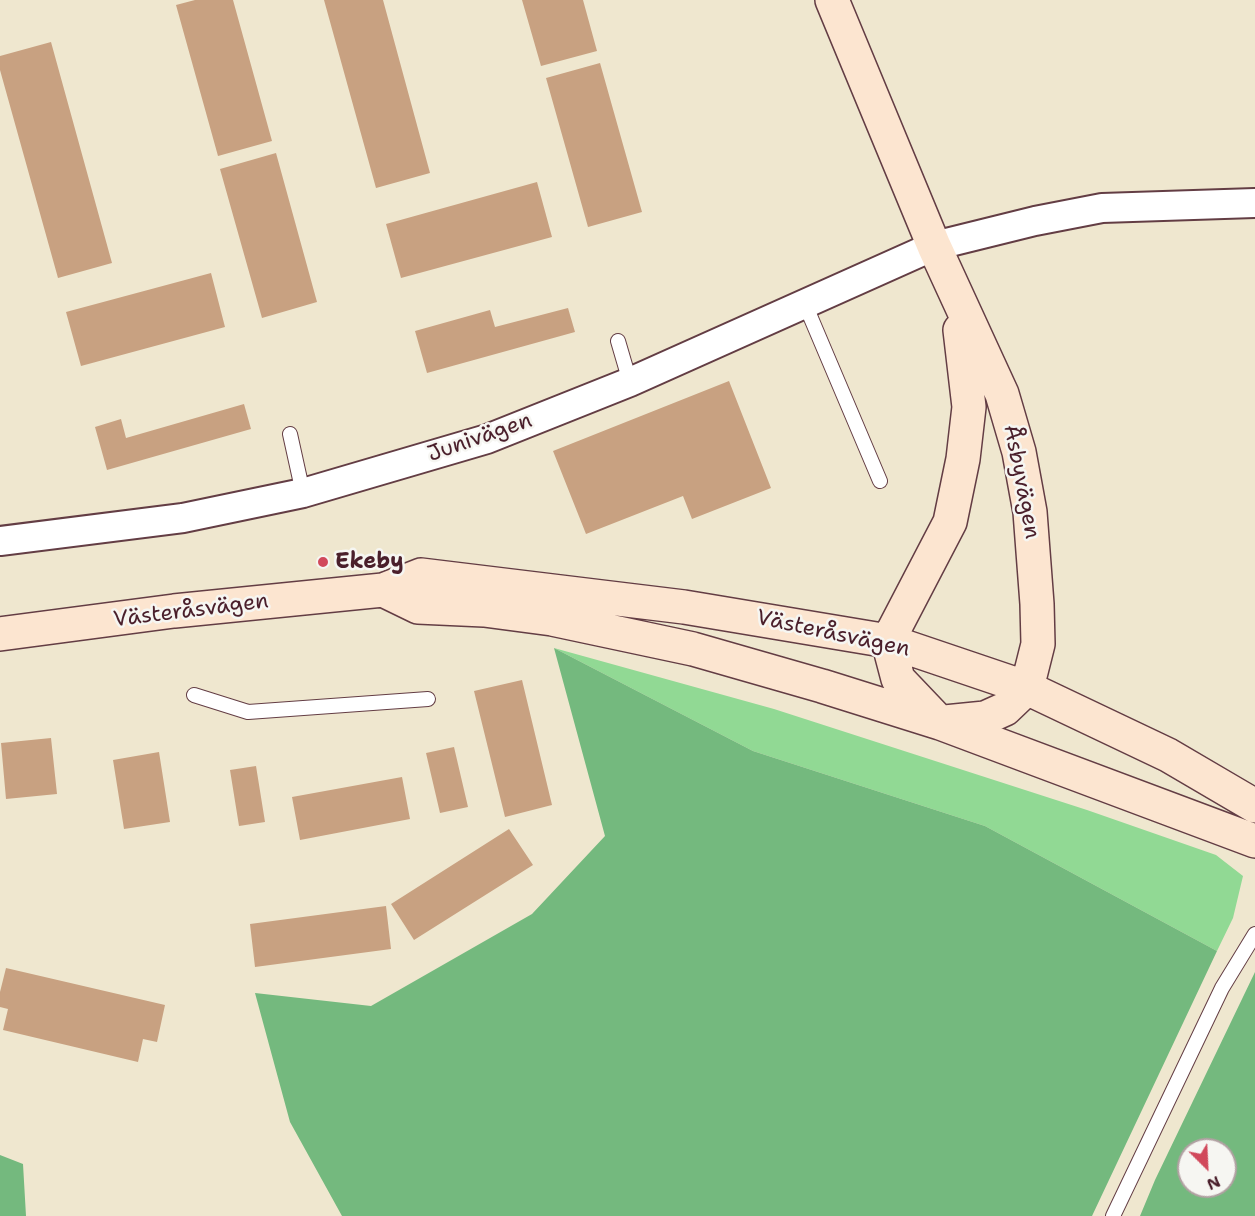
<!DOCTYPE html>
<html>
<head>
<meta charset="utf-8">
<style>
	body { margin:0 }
	#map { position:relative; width:1255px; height:1216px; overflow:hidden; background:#efe7cf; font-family:"Shantell Sans",sans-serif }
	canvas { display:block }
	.north { position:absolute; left:1177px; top:1138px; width:60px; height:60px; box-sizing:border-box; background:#f6f6f2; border:2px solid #b1a0a2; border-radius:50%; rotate:156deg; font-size:16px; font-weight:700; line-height:24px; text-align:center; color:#4a1f2b }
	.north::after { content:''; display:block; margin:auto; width:21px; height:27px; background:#d1495b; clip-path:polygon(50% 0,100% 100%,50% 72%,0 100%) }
</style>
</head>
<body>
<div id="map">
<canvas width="1255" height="1216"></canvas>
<div class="north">N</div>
</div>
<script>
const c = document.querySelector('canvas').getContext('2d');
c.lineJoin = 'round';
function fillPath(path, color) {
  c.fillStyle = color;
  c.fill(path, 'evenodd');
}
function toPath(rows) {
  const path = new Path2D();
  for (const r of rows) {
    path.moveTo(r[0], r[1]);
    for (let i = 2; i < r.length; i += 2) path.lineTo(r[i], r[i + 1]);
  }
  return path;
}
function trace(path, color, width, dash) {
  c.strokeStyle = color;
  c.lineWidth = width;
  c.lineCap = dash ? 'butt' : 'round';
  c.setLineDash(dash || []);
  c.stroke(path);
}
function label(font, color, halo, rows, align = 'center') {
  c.font = font + ' "Shantell Sans",sans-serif';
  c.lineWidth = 5;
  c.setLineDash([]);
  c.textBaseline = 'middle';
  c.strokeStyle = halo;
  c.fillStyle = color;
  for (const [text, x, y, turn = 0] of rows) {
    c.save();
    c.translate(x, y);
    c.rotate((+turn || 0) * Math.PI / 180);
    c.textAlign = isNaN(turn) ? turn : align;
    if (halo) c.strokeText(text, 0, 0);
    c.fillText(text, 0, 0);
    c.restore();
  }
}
fillPath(toPath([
	[554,648,774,709,1087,810,1216,855,1243,876,1233,918,1217,951,985,826,753,751]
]), '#91d994');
fillPath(toPath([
	[554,648,753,751,985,826,1217,951,1092,1216,342,1216,290,1122,255,993,371,1006,532,914,605,836],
	[1255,972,1255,1216,1140,1216,1155,1180],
	[1189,1150,1225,1150,1225,1186,1189,1186],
	[0,1155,23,1164,26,1216,0,1216]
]), '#74b97e');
fillPath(toPath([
	[195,0,233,0,272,141,218,156,176,5],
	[324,0,383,0,430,173,376,188],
	[522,0,583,0,597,51,541,66],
	[51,42,112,263,58,278,0,70,0,56],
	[600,63,642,212,588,227,546,78],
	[276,153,317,302,262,318,220,169],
	[537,182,552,237,401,278,386,224],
	[211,273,225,327,81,366,66,312],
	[568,308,575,332,427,373,415,331,490,310,495,327],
	[729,381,771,488,692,519,683,496,586,534,553,451],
	[244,404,251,429,107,470,95,427,121,419,126,438],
	[522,680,552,805,505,817,474,691],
	[51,738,57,794,6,799,1,743],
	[454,747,468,807,440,813,426,753],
	[159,752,170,822,124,829,113,760],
	[256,766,265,822,239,826,230,770],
	[402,777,410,819,300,840,292,797],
	[509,829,533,865,414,940,391,904],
	[386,906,391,949,255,967,250,924],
	[6,968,165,1005,157,1042,143,1039,138,1062,3,1030,8,1009,0,1007,0,992]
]), '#c8a181');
const lane = toPath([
	[805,304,880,481],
	[618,341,630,382],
	[290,434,303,493],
	[194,695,248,712,428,699],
	[1113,1216,1222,988,1255,934]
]);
const street = toPath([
	[0,541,183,518,303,493,487,439,630,382,934,246,1035,221,1102,208,1255,203]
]);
const secondary = toPath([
	[832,0,934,246,1002,394,1019,452,1030,512,1037,604,1038,644,1027,688],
	[383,590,418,607,484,610,552,619,693,649,822,686,940,723,1255,841],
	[0,634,174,611,383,590,421,575,684,607,888,641,1027,688,1168,755,1255,806],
	[888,641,950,522,963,459,969,407,960,330],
	[888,641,898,679,938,721],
	[945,722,985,718,1005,709,1027,688]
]);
trace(lane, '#633d44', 16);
trace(street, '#633d44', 32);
trace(secondary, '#633d44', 36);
trace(lane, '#fff', 14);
trace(street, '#fff', 28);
trace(secondary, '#fce5d0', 33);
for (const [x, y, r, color] of [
	[323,562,6,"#d1495b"]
]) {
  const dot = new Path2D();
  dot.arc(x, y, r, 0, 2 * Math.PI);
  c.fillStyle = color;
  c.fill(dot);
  trace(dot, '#f6f6f2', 2);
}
label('22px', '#4a1f2b', '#f6f6f2', [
	["Junivägen",480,438,-19],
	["Åsbyvägen",1021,482,79],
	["Västeråsvägen",191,611,-7],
	["Västeråsvägen",833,634,12]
]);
label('bold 22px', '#4a1f2b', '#f6f6f2', [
	["Ekeby",335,562]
], 'left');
</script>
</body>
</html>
